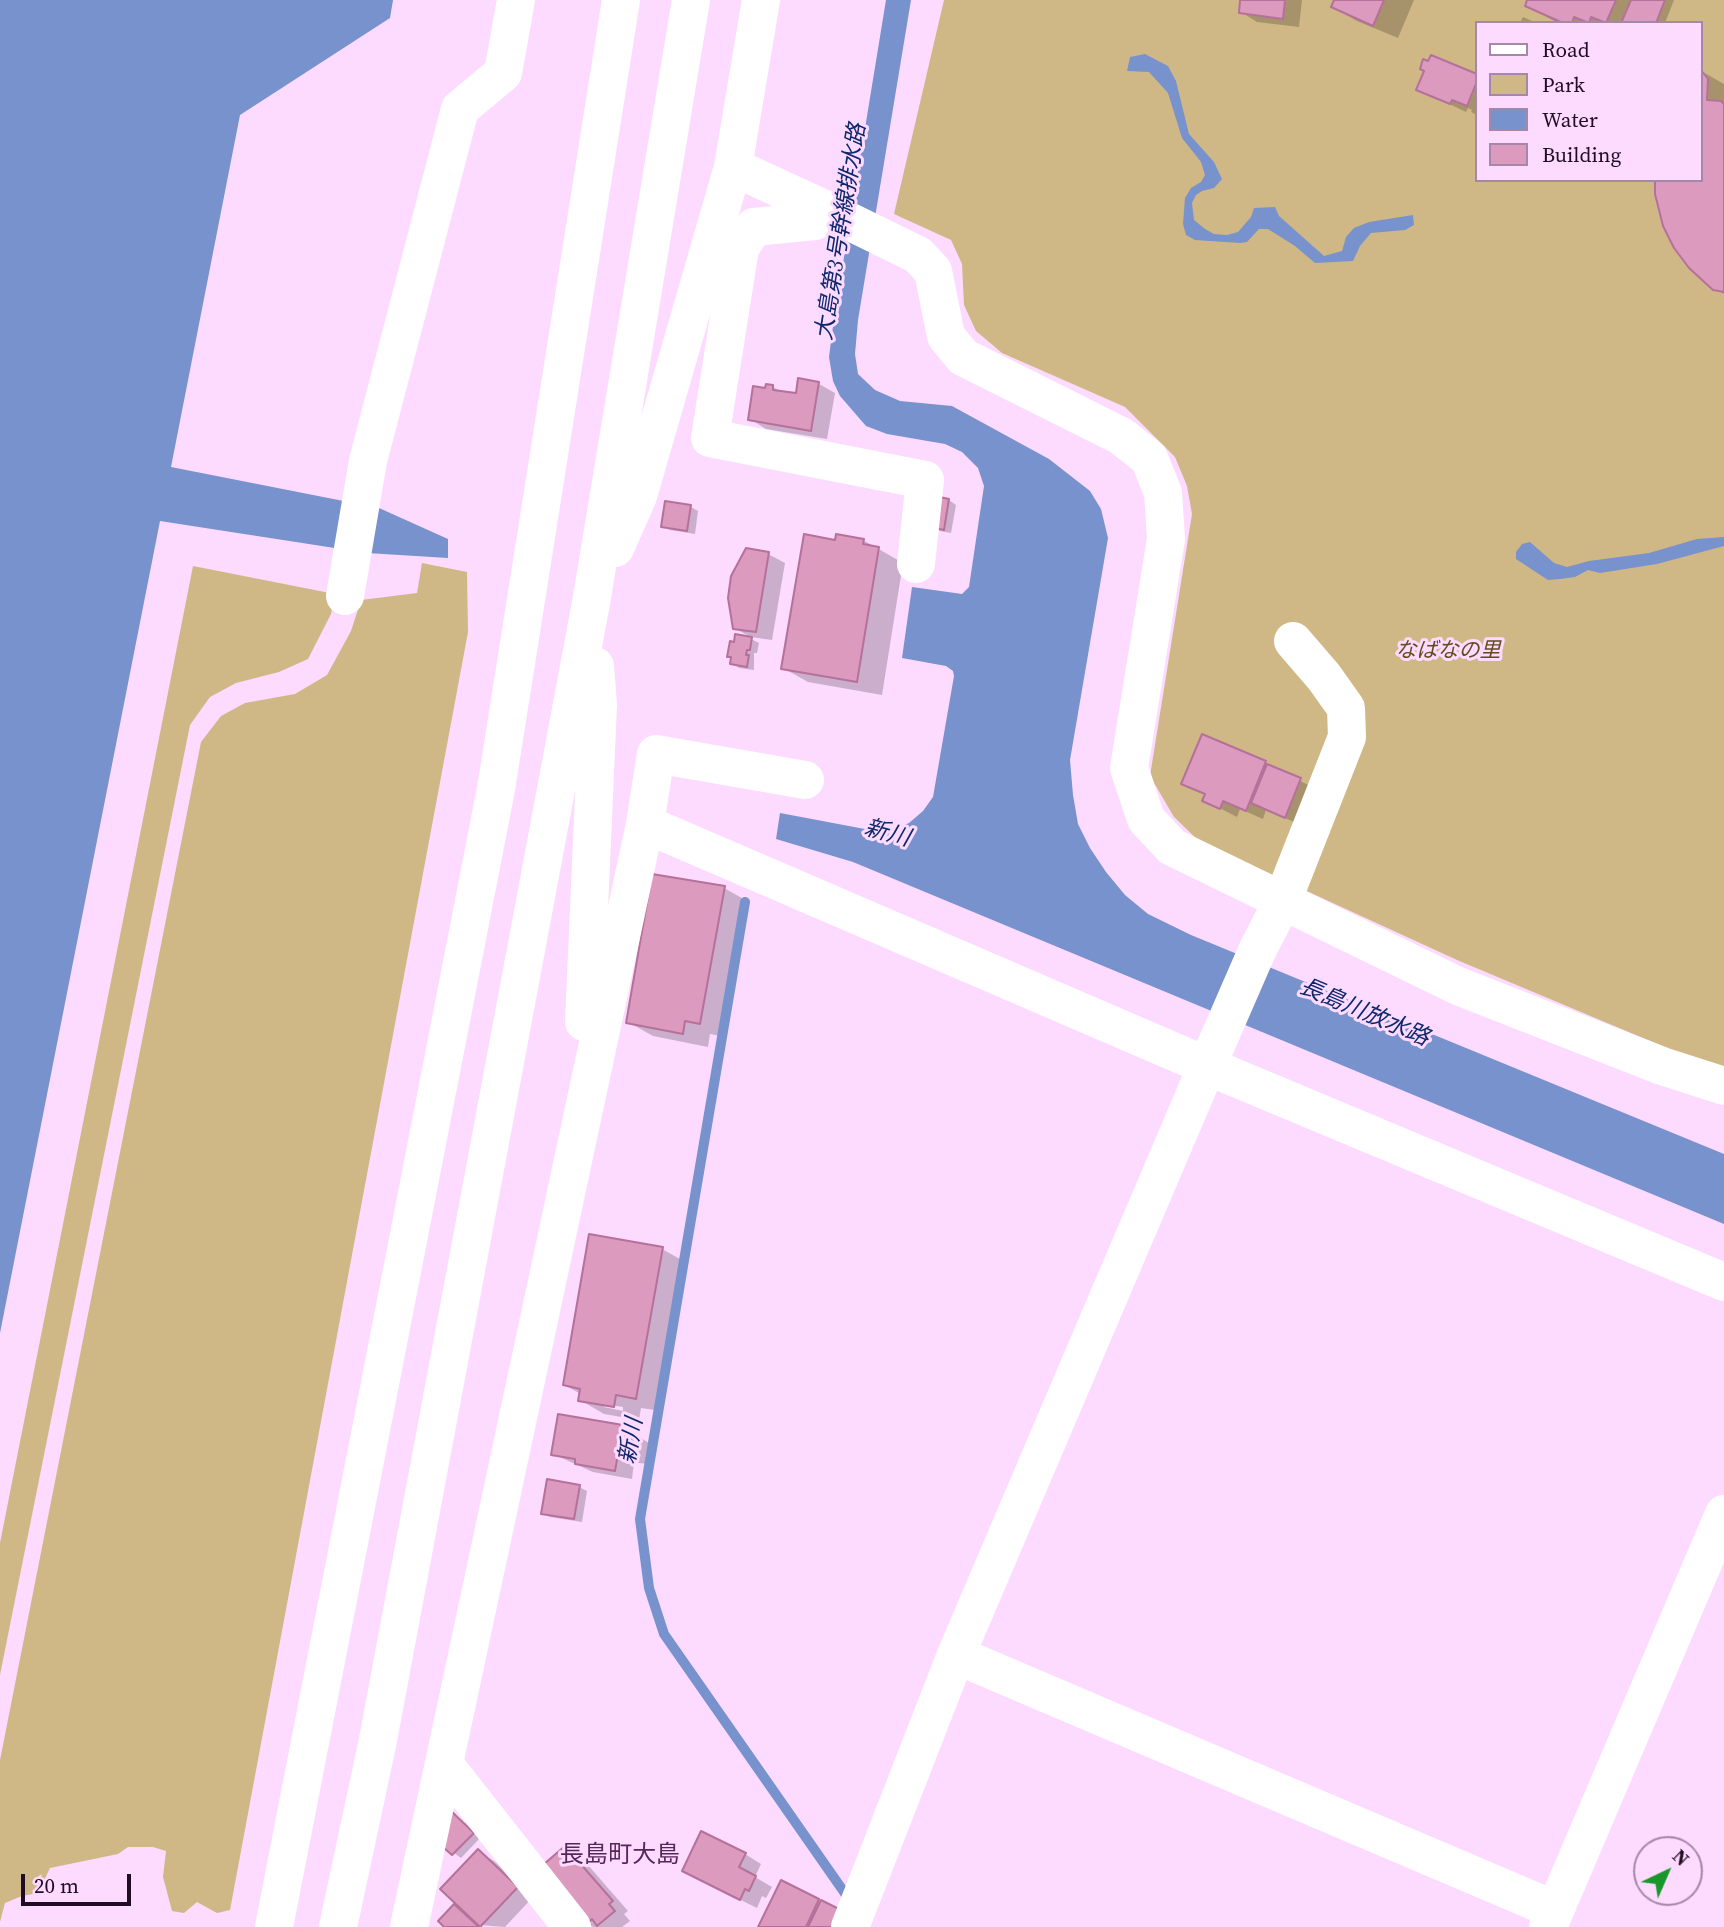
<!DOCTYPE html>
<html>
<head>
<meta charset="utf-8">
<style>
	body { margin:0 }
	#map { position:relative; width:1724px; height:1927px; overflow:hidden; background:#fddaff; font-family:"Source Serif 4",serif }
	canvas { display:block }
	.legend { position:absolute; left:1475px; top:21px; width:228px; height:161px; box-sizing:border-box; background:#fddaff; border:2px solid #a588a7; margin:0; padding:9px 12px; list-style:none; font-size:21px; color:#210d23 }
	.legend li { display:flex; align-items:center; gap:14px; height:35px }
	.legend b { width:35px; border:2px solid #a588a7 }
	.north { position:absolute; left:1633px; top:1836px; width:70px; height:70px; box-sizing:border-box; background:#fddaff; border:2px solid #a588a7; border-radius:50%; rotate:44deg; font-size:19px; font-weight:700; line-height:28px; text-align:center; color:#210d23 }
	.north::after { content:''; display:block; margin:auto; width:24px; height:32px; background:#18972a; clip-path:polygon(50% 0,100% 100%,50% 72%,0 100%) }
	.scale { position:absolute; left:21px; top:1874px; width:110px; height:32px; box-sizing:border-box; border:4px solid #210d23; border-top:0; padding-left:9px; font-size:21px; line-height:24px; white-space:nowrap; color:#210d23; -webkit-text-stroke:5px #fddaff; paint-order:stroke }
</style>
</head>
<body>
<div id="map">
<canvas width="1724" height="1927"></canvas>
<ul class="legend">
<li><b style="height:9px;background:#fff"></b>Road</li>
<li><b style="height:19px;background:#d0b886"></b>Park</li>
<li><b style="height:19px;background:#7792cc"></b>Water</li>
<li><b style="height:19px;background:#dc9abf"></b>Building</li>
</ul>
<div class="north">N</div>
<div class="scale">20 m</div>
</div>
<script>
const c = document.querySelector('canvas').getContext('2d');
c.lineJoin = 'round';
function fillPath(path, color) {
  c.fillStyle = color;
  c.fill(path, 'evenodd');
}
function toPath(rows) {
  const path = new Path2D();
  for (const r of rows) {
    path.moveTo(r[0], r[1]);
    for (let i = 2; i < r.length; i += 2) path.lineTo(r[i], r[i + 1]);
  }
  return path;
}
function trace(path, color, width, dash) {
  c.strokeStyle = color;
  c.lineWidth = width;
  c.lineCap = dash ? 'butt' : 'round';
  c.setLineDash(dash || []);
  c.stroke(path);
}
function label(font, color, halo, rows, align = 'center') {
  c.font = font + ' "Source Serif 4","Noto Sans JP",serif';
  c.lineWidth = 6;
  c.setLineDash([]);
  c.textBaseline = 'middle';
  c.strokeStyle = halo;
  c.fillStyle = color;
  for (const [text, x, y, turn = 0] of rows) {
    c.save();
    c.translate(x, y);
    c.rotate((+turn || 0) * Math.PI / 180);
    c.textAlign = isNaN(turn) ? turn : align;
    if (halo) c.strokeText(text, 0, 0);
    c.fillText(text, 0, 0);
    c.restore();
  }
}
fillPath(toPath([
	[944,0,1724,0,1724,1072,1457,960,1200,842,1174,817,1150,776,1192,514,1187,486,1175,457,1125,407,1002,353,976,331,964,305,962,264,951,240,894,214],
	[1477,23,1701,23,1701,180,1477,180],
	[422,563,467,572,468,632,230,1910,217,1913,197,1902,184,1913,172,1911,163,1877,166,1851,153,1847,128,1847,118,1854,50,1868,38,1893,22,1896,5,1903,0,1922,0,1760,201,742,221,716,245,703,295,694,327,675,351,631,361,600,417,593],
	[193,566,335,594,331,614,308,659,279,672,236,683,210,697,190,725,0,1675,0,1543]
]), '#d0b886');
fillPath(toPath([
	[0,0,393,0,390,18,240,115,171,467,379,508,448,539,448,558,367,553,160,521,0,1333],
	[886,0,911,0,858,320,855,354,858,374,875,390,900,401,952,406,1049,459,1090,491,1101,509,1108,538,1070,760,1073,795,1078,824,1090,848,1106,872,1125,895,1148,914,1191,935,1724,1154,1724,1224,853,862,776,839,780,813,870,830,895,829,909,823,923,811,933,797,954,676,953,671,946,666,902,658,912,587,962,594,969,587,984,486,978,468,962,452,945,444,887,434,866,426,840,396,833,381,829,357,834,318],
	[1145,54,1168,66,1176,81,1189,134,1214,162,1222,179,1214,188,1202,191,1196,195,1192,203,1194,220,1205,229,1214,234,1227,235,1238,232,1251,217,1254,208,1275,207,1279,216,1324,256,1342,251,1346,237,1354,228,1369,222,1413,215,1414,225,1405,230,1371,233,1360,246,1353,261,1315,263,1295,246,1268,229,1259,229,1247,242,1240,243,1195,240,1186,235,1183,224,1185,198,1191,188,1201,182,1205,175,1201,162,1182,138,1168,93,1149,72,1127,71,1130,57],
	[1724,537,1724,546,1657,564,1600,573,1588,570,1575,577,1560,579,1548,580,1516,559,1516,552,1522,544,1530,542,1554,563,1567,567,1589,561,1649,553,1697,539]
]), '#7792cc');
fillPath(toPath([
	[1242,0,1302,0,1299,27,1257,22,1241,12],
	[1336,0,1414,0,1398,38,1357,21,1333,7],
	[1529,0,1674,0,1665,23,1558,23,1527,6],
	[1523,17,1537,23,1520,23],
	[1432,57,1477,76,1477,115,1471,112,1472,110,1468,108,1466,112,1418,89],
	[1701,71,1724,84,1724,294,1714,288,1701,180],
	[819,384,835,393,827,439,766,429,750,419,767,390,773,387,784,393,797,395],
	[949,500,956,505,951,533,940,531,932,526],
	[691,507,698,511,695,534,670,530,663,526],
	[863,540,903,563,882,695,808,682,783,668,836,542],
	[768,554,785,563,772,640,751,637,734,628],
	[751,639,759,643,757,653,754,653,754,670,739,668,732,663],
	[1202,736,1266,763,1316,789,1301,825,1266,810,1263,819,1240,809,1237,817,1204,800,1207,795,1183,783],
	[724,888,749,902,725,1037,710,1034,708,1047,653,1036,628,1022],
	[662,1249,687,1263,661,1411,641,1408,639,1420,604,1414,580,1400,581,1394,564,1385],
	[604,1404,623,1407,623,1411,604,1407],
	[623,1427,649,1443,646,1464,634,1462,632,1479,593,1472,553,1454],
	[579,1487,587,1491,582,1522,550,1517,543,1513],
	[451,1812,480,1838,461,1858,446,1847],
	[565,1848,581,1857,628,1911,624,1914,630,1921,622,1927,593,1927,587,1923],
	[478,1852,494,1861,533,1897,505,1927,480,1925,480,1927,447,1927,454,1906,465,1912],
	[745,1854,761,1864,755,1877,772,1887,766,1898,762,1896,757,1908,700,1880],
	[782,1883,844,1913,847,1927,760,1927]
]), '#0003');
trace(toPath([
	[745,902,640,1519,649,1588,664,1634,851,1902]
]), '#7792cc', 10);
const building = toPath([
	[1240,0,1285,0,1283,19,1239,13,1240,0],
	[1334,0,1384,0,1373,26,1331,7,1334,0],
	[1527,0,1616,0,1606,23,1591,17,1589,23,1574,17,1572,23,1563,23,1525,6,1527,0],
	[1631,0,1665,0,1656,23,1621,23,1631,0],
	[1431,55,1477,74,1477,81,1467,106,1452,100,1450,104,1416,90,1424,71,1420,69,1423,59,1428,61,1431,55],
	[1701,70,1708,79,1707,100,1721,101,1724,104,1724,292,1713,290,1689,268,1674,248,1663,226,1655,194,1655,180,1701,180,1701,70],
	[798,378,819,382,811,431,748,420,753,386,765,388,766,384,773,385,773,390,796,393,798,378],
	[935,496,949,499,944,530,930,527,935,496],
	[665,501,691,505,687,531,661,527,665,501],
	[804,534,835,540,836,534,864,539,863,544,879,547,857,682,781,669,804,534],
	[746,548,769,552,756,632,733,629,728,598,731,576,746,548],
	[735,634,752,637,750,650,747,650,746,655,749,655,747,667,730,664,731,657,727,657,730,641,734,642,735,634],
	[1202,734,1266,761,1246,811,1223,801,1220,809,1202,801,1205,794,1181,784,1202,734],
	[1267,764,1301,778,1285,818,1251,803,1267,764],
	[652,874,725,886,700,1024,685,1021,683,1034,626,1023,652,874],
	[589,1234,663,1247,636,1399,616,1395,614,1407,578,1401,580,1389,563,1385,589,1234],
	[558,1414,623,1425,623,1430,634,1432,630,1456,618,1454,615,1471,575,1464,575,1459,551,1455,558,1414],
	[547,1479,580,1485,574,1519,541,1514,547,1479],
	[450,1810,474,1833,452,1855,444,1848,450,1810],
	[701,1831,746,1853,739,1867,756,1876,749,1891,745,1889,740,1900,682,1871,701,1831],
	[565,1846,613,1901,609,1904,615,1911,597,1926,592,1919,586,1925,537,1870,565,1846],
	[478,1849,518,1887,480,1927,440,1889,478,1849],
	[781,1880,819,1899,806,1927,758,1927,781,1880],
	[821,1900,845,1912,837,1927,808,1927,821,1900],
	[454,1904,479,1927,444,1927,438,1921,454,1904]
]);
fillPath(building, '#dc9abf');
trace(building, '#b6719a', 2);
trace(toPath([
	[733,167,820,207,918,255,933,271,946,336,963,357,1121,436,1149,458,1163,493,1166,539,1129,768,1146,819,1172,847,1458,986,1662,1066,1724,1086],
	[820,207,815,221,754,227,740,248,710,438,925,480,916,564],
	[615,548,638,496,733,167,761,0],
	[345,596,368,461,460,109,503,73,516,0],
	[645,824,1207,1066,1724,1282],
	[584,1022,598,705,595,666],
	[956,1655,1555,1910],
	[444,1764,572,1927],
	[274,1927,496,789,621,0],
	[338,1927,377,1745,591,603,691,0],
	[409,1927,645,824,656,754,805,780],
	[850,1927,956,1655,1207,1066,1257,951,1282,902,1347,737,1346,708,1324,677,1293,641],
	[1548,1927,1724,1514]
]), '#fff', 38);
label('italic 21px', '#624c19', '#fddaff', [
	["なばなの里",1448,652]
]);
label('italic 23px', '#0e286c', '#fddaff', [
	["大島第3号幹線排水路",842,232,-81],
	["新川",887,834,15],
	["長島川放水路",1364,1013,23],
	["新川",632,1441,-80]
]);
label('24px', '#552659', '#fddaff', [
	["長島町大島",620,1856]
]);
</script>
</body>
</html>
